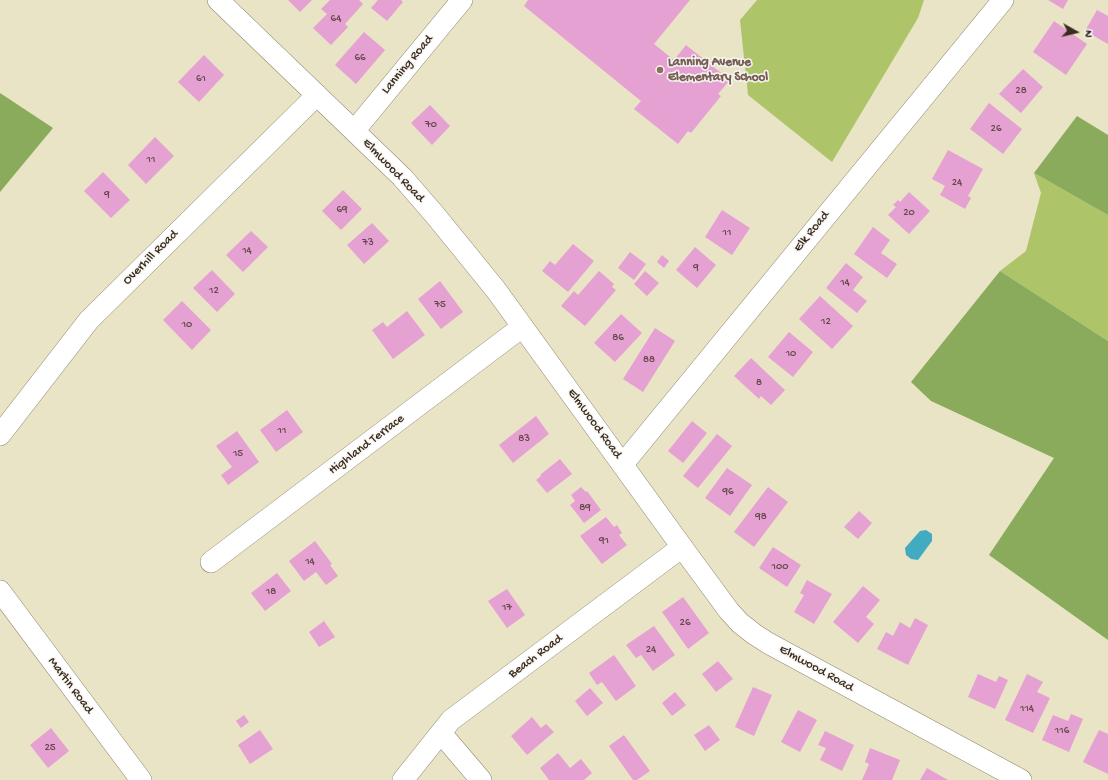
<!DOCTYPE html>
<html>
<head>
<meta charset="utf-8">
<style>
	body { margin:0 }
	#map { position:relative; width:1108px; height:780px; overflow:hidden; background:#e8e4c5; font-family:"Gochi Hand",sans-serif }
	canvas { display:block }
	.north { position:absolute; left:1056px; top:12px; width:40px; height:40px; -webkit-text-stroke:3px #f6f6f2; paint-order:stroke; rotate:98deg; font-size:11px; font-weight:700; line-height:16px; text-align:center; color:#3b2a1e }
	.north::after { content:''; display:block; margin:auto; width:14px; height:18px; background:#3b2a1e; clip-path:polygon(50% 0,100% 100%,50% 72%,0 100%) }
</style>
</head>
<body>
<div id="map">
<canvas width="1108" height="780"></canvas>
<div class="north">N</div>
</div>
<script>
const c = document.querySelector('canvas').getContext('2d');
c.lineJoin = 'round';
function fillPath(path, color) {
  c.fillStyle = color;
  c.fill(path, 'evenodd');
}
function toPath(rows) {
  const path = new Path2D();
  for (const r of rows) {
    path.moveTo(r[0], r[1]);
    for (let i = 2; i < r.length; i += 2) path.lineTo(r[i], r[i + 1]);
  }
  return path;
}
function trace(path, color, width, dash) {
  c.strokeStyle = color;
  c.lineWidth = width;
  c.lineCap = dash ? 'butt' : 'round';
  c.setLineDash(dash || []);
  c.stroke(path);
}
function label(font, color, halo, rows, align = 'center') {
  c.font = font + ' "Gochi Hand",sans-serif';
  c.lineWidth = 3;
  c.setLineDash([]);
  c.textBaseline = 'middle';
  c.strokeStyle = halo;
  c.fillStyle = color;
  for (const [text, x, y, turn = 0] of rows) {
    c.save();
    c.translate(x, y);
    c.rotate((+turn || 0) * Math.PI / 180);
    c.textAlign = isNaN(turn) ? turn : align;
    if (halo) c.strokeText(text, 0, 0);
    c.fillText(text, 0, 0);
    c.restore();
  }
}
fillPath(toPath([
	[757,0,924,0,918,18,832,162,748,95,740,20],
	[1034,173,1108,215,1108,341,1000,271,1026,251,1041,193]
]), '#adc468');
fillPath(toPath([
	[0,93,53,128,0,192],
	[1077,116,1108,135,1108,215,1034,173],
	[1000,271,1108,341,1108,640,989,555,1054,458,931,401,911,382]
]), '#8aaa5c');
fillPath(toPath([
	[926,530,932,534,932,541,918,560,911,559,906,555,905,548,920,531]
]), '#42abc2');
fillPath(toPath([
	[288,0,312,0,300,12],
	[330,0,359,0,363,4,345,24,348,27,331,45,313,28,327,14,321,9],
	[378,0,401,0,403,2,387,21,371,8],
	[528,0,690,0,654,44,674,60,686,45,730,80,718,94,721,96,691,133,688,131,678,144,634,109,641,101,524,6],
	[1048,0,1068,0,1063,9],
	[1097,10,1108,16,1108,44,1085,31],
	[1054,21,1087,44,1066,75,1033,52],
	[364,32,385,50,356,84,335,65],
	[204,55,224,75,199,102,178,82],
	[1023,69,1043,87,1021,113,999,94],
	[989,103,1022,129,1003,154,970,129],
	[430,105,450,126,432,145,411,123],
	[155,137,174,156,146,184,128,165],
	[948,150,983,169,968,196,971,198,965,209,940,195,945,186,932,179],
	[103,172,130,200,111,218,84,191],
	[343,190,362,209,341,230,322,211],
	[909,192,930,211,909,234,888,215,896,207,893,205,898,200,900,202],
	[722,210,750,228,732,255,705,237],
	[372,223,389,241,364,264,347,245],
	[873,227,890,240,881,253,897,264,887,278,854,254],
	[251,231,268,247,243,272,226,255],
	[573,244,594,261,568,292,542,271,550,261,555,265],
	[695,247,716,265,697,288,676,270],
	[630,252,646,264,634,280,618,268],
	[662,255,669,261,664,268,657,262],
	[846,263,863,277,853,290,867,301,857,313,826,288],
	[212,270,235,294,217,312,193,288],
	[599,271,614,284,612,287,616,290,585,326,561,306,574,291,578,295],
	[645,271,659,283,647,296,634,284],
	[440,281,463,312,441,329,418,299],
	[820,296,853,326,832,349,799,319],
	[182,301,211,330,192,350,163,320],
	[407,311,425,335,393,359,372,330,383,322,387,327],
	[621,314,642,333,615,362,594,343],
	[655,328,675,341,643,392,623,379],
	[789,332,813,352,793,377,768,357],
	[751,358,785,390,771,405,761,396,759,399,734,376],
	[287,410,303,432,276,452,260,430],
	[536,416,549,434,513,463,499,445],
	[692,421,707,433,683,463,668,451],
	[237,431,259,462,228,485,221,475,232,467,216,446],
	[717,434,732,446,698,488,683,476],
	[560,459,572,474,547,493,536,480,541,476,540,475],
	[727,468,752,485,730,516,705,498],
	[581,487,586,492,587,491,601,510,584,523,570,505,575,501,571,495],
	[768,487,788,502,754,547,734,532],
	[859,511,872,523,858,539,844,527],
	[606,517,614,527,617,525,622,533,619,535,627,545,602,564,580,536],
	[315,541,332,564,330,565,338,576,326,585,316,572,304,581,289,561],
	[773,547,801,565,787,587,759,568],
	[277,573,291,591,265,611,251,593],
	[807,580,832,594,814,624,794,612,804,595,800,593],
	[863,586,880,600,866,617,874,624,858,643,833,622],
	[507,589,525,615,507,628,488,601],
	[683,597,709,633,688,649,662,612],
	[915,618,928,625,908,665,877,649,886,632,893,636,900,622,910,628],
	[324,621,335,637,319,647,309,632],
	[654,626,675,655,653,671,641,655,636,658,626,645],
	[614,655,636,686,616,701,602,682,597,685,589,673],
	[718,661,733,679,716,692,702,674],
	[978,674,996,682,999,676,1008,680,995,709,968,697],
	[1027,674,1043,682,1037,692,1050,698,1033,733,1005,720],
	[753,687,772,695,754,736,735,727],
	[590,688,603,703,587,716,575,701],
	[675,692,686,705,672,716,662,703],
	[798,710,817,720,800,752,781,742],
	[1071,714,1083,719,1069,752,1042,740,1053,715,1068,721],
	[244,715,249,722,241,728,236,721],
	[532,717,541,728,546,724,554,732,527,755,511,736],
	[709,725,720,740,705,751,694,735],
	[51,728,69,751,48,768,30,745],
	[260,730,273,749,250,764,238,745],
	[1099,730,1108,734,1108,774,1083,762],
	[825,731,854,745,842,771,820,760,826,748,818,745],
	[624,735,650,771,637,780,633,780,609,746],
	[870,748,900,760,892,780,862,780,869,764,865,762],
	[558,753,570,768,581,759,592,773,584,780,549,780,540,768],
	[927,768,948,780,920,780]
]), '#e6a1d3');
const minor = toPath([
	[218,0,402,177,435,215,496,290,682,547,729,611,740,623,754,634,768,643,1021,780],
	[354,131,462,0],
	[0,435,89,320,317,95],
	[623,464,1003,0],
	[211,562,522,327],
	[0,591,141,780],
	[441,733,481,780],
	[403,780,451,720,682,547]
]);
trace(minor, '#928772', 22);
trace(minor, '#fff', 21);
for (const [x, y, r, color] of [
	[660,70,4,"#8d6e63"]
]) {
  const dot = new Path2D();
  dot.arc(x, y, r, 0, 2 * Math.PI);
  c.fillStyle = color;
  c.fill(dot);
  trace(dot, '#f6f6f2', 1.5);
}
label('11px', '#66484b', null, [
	["64",336,19],
	["66",360,58],
	["61",201,79],
	["28",1021,91],
	["70",431,125],
	["26",996,129],
	["11",151,160],
	["24",957,183],
	["9",107,195],
	["69",342,210],
	["20",909,213],
	["11",727,233],
	["73",368,243],
	["14",247,251],
	["9",696,268],
	["14",845,283],
	["12",214,291],
	["75",440,305],
	["12",826,322],
	["10",187,325],
	["86",618,338],
	["10",791,354],
	["88",649,360],
	["8",759,383],
	["11",282,431],
	["83",524,439],
	["15",238,454],
	["96",728,492],
	["89",585,508],
	["98",761,517],
	["91",604,541],
	["14",310,562],
	["100",780,567],
	["18",271,592],
	["17",507,608],
	["26",685,623],
	["24",651,650],
	["114",1027,709],
	["116",1062,731],
	["25",50,748]
]);
label('bold 13px', '#785e54', '#f6f6f2', [
	["Lanning Avenue",668,63],
	["Elementary School",668,78]
], 'left');
label('13px', '#3b2a1e', '#f6f6f2', [
	["Lanning Road",408,65,-50],
	["Elmwood Road",393,171,46],
	["Elk Road",812,232,-51],
	["Overhill Road",151,258,-45],
	["Elmwood Road",594,424,54],
	["Highland Terrace",367,445,-37],
	["Beach Road",536,657,-37],
	["Elmwood Road",816,669,29],
	["Martin Road",70,686,53]
]);
</script>
</body>
</html>
